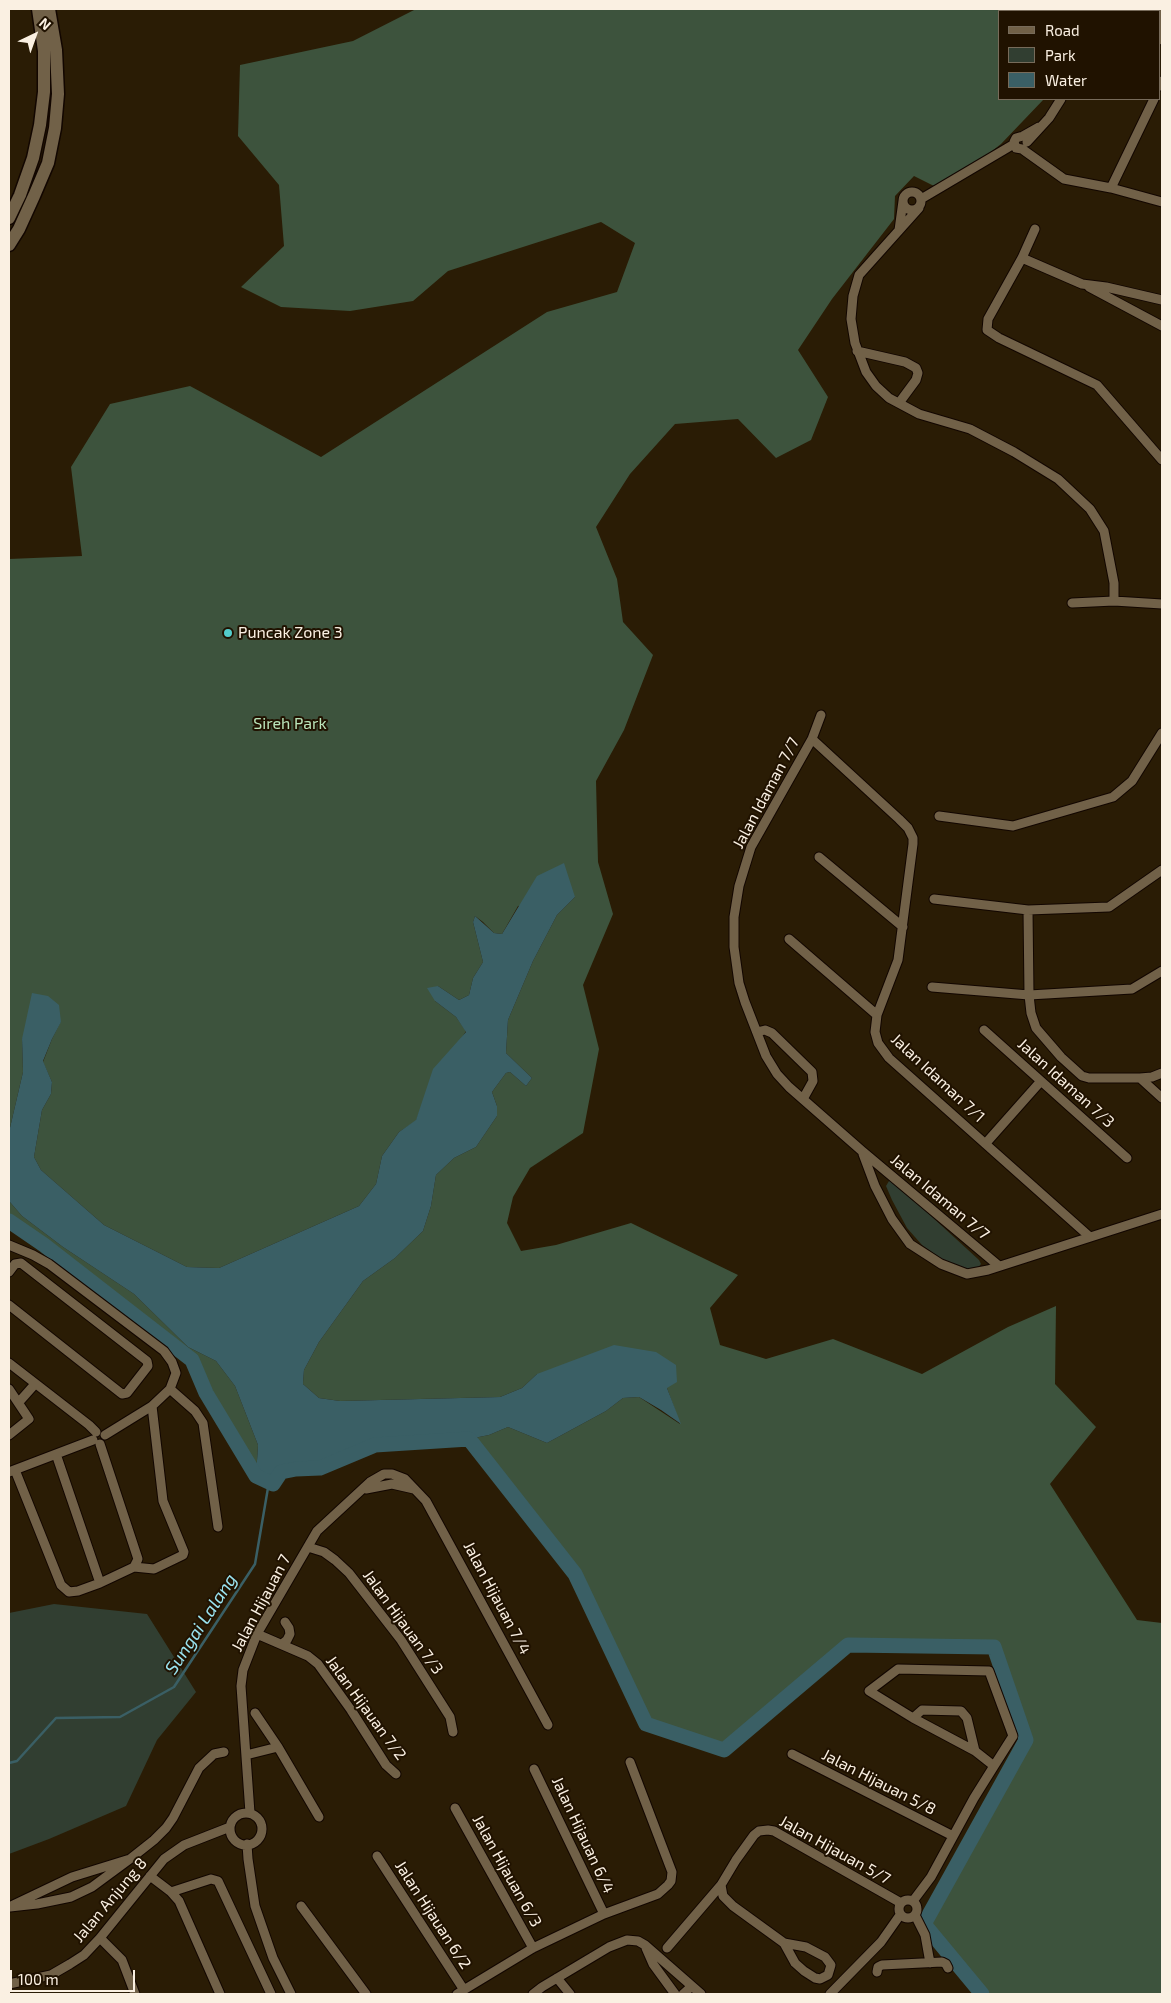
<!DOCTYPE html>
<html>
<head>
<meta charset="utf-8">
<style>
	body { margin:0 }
	#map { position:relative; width:1171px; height:2003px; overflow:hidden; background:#2a1c05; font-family:"Exo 2",sans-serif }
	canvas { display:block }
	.frame { position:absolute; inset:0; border:10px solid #faf0e2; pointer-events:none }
	.legend { position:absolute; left:998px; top:10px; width:162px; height:90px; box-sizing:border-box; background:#201200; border:1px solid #776b5a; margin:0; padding:6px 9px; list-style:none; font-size:15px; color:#faf0e2 }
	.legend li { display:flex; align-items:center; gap:10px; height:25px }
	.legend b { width:25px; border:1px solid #776b5a }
	.north { position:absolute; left:10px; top:10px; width:50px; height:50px; -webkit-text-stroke:4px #201200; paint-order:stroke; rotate:42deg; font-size:14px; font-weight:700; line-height:20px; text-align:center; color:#faf0e2 }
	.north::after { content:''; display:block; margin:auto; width:18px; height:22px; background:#faf0e2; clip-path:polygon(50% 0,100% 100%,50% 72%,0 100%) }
	.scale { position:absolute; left:10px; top:1970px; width:125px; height:22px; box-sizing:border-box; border:2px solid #faf0e2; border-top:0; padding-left:6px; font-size:15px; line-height:18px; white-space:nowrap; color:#faf0e2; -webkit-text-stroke:4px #201200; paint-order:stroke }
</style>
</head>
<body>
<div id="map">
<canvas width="1171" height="2003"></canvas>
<div class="frame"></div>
<ul class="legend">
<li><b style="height:6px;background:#716148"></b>Road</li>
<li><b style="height:14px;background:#313e31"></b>Park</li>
<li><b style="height:14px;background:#3a5f65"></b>Water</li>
</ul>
<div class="north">N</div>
<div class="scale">100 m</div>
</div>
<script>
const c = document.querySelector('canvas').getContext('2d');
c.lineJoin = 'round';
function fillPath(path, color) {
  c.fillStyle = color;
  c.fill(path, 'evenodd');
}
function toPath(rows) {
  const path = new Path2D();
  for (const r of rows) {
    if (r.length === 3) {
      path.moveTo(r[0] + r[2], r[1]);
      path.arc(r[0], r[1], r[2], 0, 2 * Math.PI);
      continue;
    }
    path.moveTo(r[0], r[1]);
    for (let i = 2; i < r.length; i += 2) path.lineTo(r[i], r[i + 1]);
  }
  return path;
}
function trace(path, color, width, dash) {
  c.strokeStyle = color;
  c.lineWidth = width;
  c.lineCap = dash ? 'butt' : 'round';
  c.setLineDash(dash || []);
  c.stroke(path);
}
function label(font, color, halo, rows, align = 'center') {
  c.font = font + ' "Exo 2",sans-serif';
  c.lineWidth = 4;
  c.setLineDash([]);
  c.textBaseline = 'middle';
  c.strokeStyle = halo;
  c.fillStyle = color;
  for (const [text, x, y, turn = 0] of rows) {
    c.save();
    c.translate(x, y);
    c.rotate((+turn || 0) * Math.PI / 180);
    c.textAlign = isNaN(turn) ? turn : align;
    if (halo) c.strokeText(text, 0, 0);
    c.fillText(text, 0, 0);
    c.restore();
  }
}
fillPath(toPath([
	[889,1181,894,1182,979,1260,981,1264,978,1268,965,1271,946,1262,922,1245,907,1228,892,1200,886,1186],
	[54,1604,147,1614,196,1692,157,1740,126,1806,49,1839,9,1854,9,1613]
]), '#313e31');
fillPath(toPath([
	[416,9,1065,9,1065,11,1000,11,1000,99,1044,99,1001,144,968,170,934,186,914,176,895,196,894,219,832,299,798,350,828,397,811,440,776,458,738,419,675,424,630,474,596,527,617,579,623,622,653,655,624,730,596,781,598,862,613,914,583,985,599,1049,583,1133,530,1168,513,1197,507,1223,521,1251,556,1245,631,1223,738,1275,710,1308,720,1345,766,1359,833,1339,922,1374,1008,1327,1056,1306,1055,1384,1096,1427,1050,1484,1137,1620,1162,1623,1162,1994,982,1994,924,1924,1026,1740,994,1647,848,1645,724,1750,646,1724,575,1574,469,1439,489,1435,508,1427,547,1443,606,1411,623,1398,639,1397,680,1424,667,1388,537,1374,522,1388,500,1397,340,1401,319,1398,303,1384,304,1370,319,1342,363,1281,395,1258,423,1231,431,1206,436,1175,454,1158,476,1147,497,1116,497,1106,492,1092,506,1073,510,1072,526,1086,532,1078,506,1053,508,1020,533,961,557,915,575,897,518,906,502,934,494,933,483,922,475,916,473,922,483,962,473,978,469,995,459,1000,438,986,435,1001,456,1017,466,1031,425,1097,416,1121,399,1132,382,1156,376,1184,359,1206,219,1268,187,1267,104,1225,41,1170,34,1157,42,1110,51,1094,52,1082,43,1062,52,1039,61,1021,22,1039,23,1072,9,1132,9,559,82,556,71,467,110,404,190,386,321,457,547,312,617,292,635,243,601,222,448,271,413,301,350,311,281,307,241,287,284,246,279,185,238,136,240,65,353,41],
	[9,1201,22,1216,63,1247,134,1294,188,1347,216,1361,235,1386,258,1445,256,1476,206,1393,192,1360,44,1245,9,1221]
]), '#3d533d');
fillPath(toPath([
	[564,863,575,897,557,915,533,961,508,1020,506,1053,532,1078,526,1086,510,1072,506,1073,492,1092,497,1106,497,1116,476,1147,454,1158,436,1175,431,1206,423,1231,395,1258,363,1281,319,1342,304,1370,303,1384,319,1398,340,1401,500,1397,522,1388,537,1374,614,1345,656,1352,676,1365,677,1382,667,1388,681,1424,661,1410,639,1397,623,1398,606,1411,547,1443,508,1427,489,1435,469,1439,375,1445,320,1468,296,1469,281,1472,273,1484,256,1476,258,1445,235,1386,216,1361,188,1347,134,1294,63,1247,22,1216,9,1201,9,1132,23,1072,22,1039,32,993,48,996,59,1005,61,1022,52,1039,43,1061,52,1082,51,1094,42,1110,34,1157,41,1170,104,1225,187,1267,219,1268,359,1206,376,1184,382,1156,399,1132,416,1120,433,1069,466,1032,456,1017,435,1001,427,988,438,986,459,1000,469,995,473,978,483,962,473,922,475,916,494,933,502,934,537,876]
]), '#3a5f65');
trace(toPath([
	[9,1763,17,1761,56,1718,120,1717,174,1687,255,1564,269,1482]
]), '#3a5f65', 2.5);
trace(toPath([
	[9,1221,44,1245,192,1360,206,1393,256,1476,273,1484,281,1472,296,1469,320,1468,375,1445,469,1439,575,1574,646,1724,724,1750,848,1645,994,1647,1026,1740,924,1924,982,1994]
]), '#3a5f65', 15);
const street = toPath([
	[1072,9,1072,11],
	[1161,9,1162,40],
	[1160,86,1162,81],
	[1039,127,1023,136,1016,138,1014,142,1016,148,1022,149,1064,179,1111,188,1162,202],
	[1027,142,1049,118,1061,99],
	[1111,188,1154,99],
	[912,201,9],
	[921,199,1014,144],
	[919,208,859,275,853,296,851,319,855,343,866,372,876,386,889,398,919,414,970,429,1014,452,1058,479,1090,509,1104,531,1114,583,1114,601],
	[1035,229,1022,258,988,319,987,330,999,338,1097,385,1162,460],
	[899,230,903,201],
	[1022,258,1082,284,1106,287,1162,300],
	[1089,287,1162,326],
	[857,351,905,362,916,368,918,373,916,380,899,403],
	[1072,603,1114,601,1162,604],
	[821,715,812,739,751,847,739,886,734,917,734,947,739,983,745,1002,766,1056,777,1074,789,1087,862,1151,999,1266],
	[812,739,899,819,908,828,913,838,913,844,898,960,877,1015,875,1032,878,1043,889,1058,1090,1237],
	[939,816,1013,826,1113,797,1132,781,1162,733],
	[819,857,903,927],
	[934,899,1028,910,1109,907,1162,870],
	[1028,910,1029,995,1031,1013,1036,1028,1061,1057,1082,1076,1089,1078,1140,1078,1152,1077,1162,1073],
	[789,939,877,1015],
	[932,987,1029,995,1132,989,1162,971],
	[984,1030,1127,1158],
	[757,1032,765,1030,772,1033,812,1072,813,1081,803,1099],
	[1140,1078,1162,1098],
	[986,1143,1041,1081],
	[863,1154,875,1186,892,1219,910,1244,941,1264,967,1274,988,1270,1162,1214],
	[9,1245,33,1255,49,1264,164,1351,172,1362,176,1373,170,1389,152,1406,105,1435],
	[9,1272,15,1264,21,1263,147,1361,148,1366,127,1393,122,1394,9,1305],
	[9,1363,89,1425,96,1432],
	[9,1389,29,1419,9,1435],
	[170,1389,195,1411,203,1423,218,1527],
	[19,1402,35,1384],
	[56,1454,100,1583],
	[15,1470,61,1585,69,1592,78,1591,100,1583,134,1567,138,1559,100,1444],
	[9,1472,93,1440],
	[366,1489,392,1484,414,1489],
	[308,1547,324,1552,335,1560,349,1573,401,1640,450,1717,453,1732],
	[134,1567,154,1569,183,1555,184,1552,163,1501,152,1406],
	[257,1634,308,1656,318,1664,351,1710,386,1765,396,1774],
	[282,1644,287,1640,290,1634,289,1628,285,1622],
	[255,1713,278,1747,319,1817],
	[913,1718,922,1710,961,1711,967,1718,975,1751],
	[792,1754,953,1836],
	[246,1755,278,1747],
	[534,1769,604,1914],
	[455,1808,533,1948],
	[250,1813,241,1686,243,1670,257,1634,317,1531,370,1482,384,1474,392,1474,405,1479,426,1501,548,1725],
	[246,1829,16],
	[247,1844,248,1859,255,1906,273,1958,291,1994],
	[377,1856,464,1990],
	[130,1859,154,1840,166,1828,173,1818,199,1768,214,1754,224,1752],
	[150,1876,171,1892,179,1901,220,1994],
	[171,1892,211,1879,218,1881,271,1994],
	[908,1909,9],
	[913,1901,931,1877,974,1798,994,1766,975,1751,913,1718,869,1691,898,1669,989,1671,1013,1736,994,1766],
	[301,1906,366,1994],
	[9,1907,72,1877,130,1859,92,1887,71,1897,37,1904,10,1907],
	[915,1915,925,1935,930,1963],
	[100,1938,122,1960,135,1994],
	[784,1943,795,1963,804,1971,815,1978,820,1979,828,1975,831,1965,825,1957,806,1947,784,1943,733,1906,723,1896,721,1885,736,1860,754,1835,759,1831,768,1830,774,1831,901,1903],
	[646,1948,653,1964,675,1994],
	[667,1948,721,1885],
	[877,1972,878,1967,882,1965,942,1962,946,1964,948,1968],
	[557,1978,570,1994],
	[9,1984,51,1975,70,1964,84,1955,100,1938,164,1859,184,1845,230,1827],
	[457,1994,533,1948,604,1914,658,1894,668,1885,671,1881,672,1872,630,1762],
	[533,1994,542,1987,609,1947,627,1940,638,1941,645,1945,701,1994],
	[683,1994,692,1986],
	[830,1994,881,1942,900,1915]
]);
const secondary = toPath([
	[9,218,20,195,33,158,40,125,44,92,44,51,38,9],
	[9,245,19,229,34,196,48,163,55,128,58,94,56,50,49,9]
]);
trace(street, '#120600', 11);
trace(secondary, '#120600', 15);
trace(street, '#716148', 9);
trace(secondary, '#716148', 12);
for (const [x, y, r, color] of [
	[228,633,5,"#53cdcb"]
]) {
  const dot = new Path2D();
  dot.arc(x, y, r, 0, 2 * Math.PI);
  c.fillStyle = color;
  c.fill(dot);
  trace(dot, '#201200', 2);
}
label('16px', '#faf0e2', '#201200', [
	["Puncak Zone 3",238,633]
], 'left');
label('16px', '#bae5ba', '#201200', [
	["Sireh Park",290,724]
]);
label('16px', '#faf0e2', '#201200', [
	["Jalan Idaman 7/7",766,793,-62],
	["Jalan Idaman 7/1",938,1078,43],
	["Jalan Idaman 7/3",1066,1083,42],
	["Jalan Idaman 7/7",940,1197,40],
	["Jalan Hijauan 7/4",497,1598,62],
	["Jalan Hijauan 7",261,1603,-62],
	["Jalan Hijauan 7/3",403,1622,54],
	["Jalan Hijauan 7/2",366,1708,54],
	["Jalan Hijauan 5/8",879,1782,27],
	["Jalan Hijauan 6/4",583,1835,65],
	["Jalan Hijauan 5/7",835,1850,29],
	["Jalan Hijauan 6/3",507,1871,61],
	["Jalan Anjung 8",110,1900,-50],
	["Jalan Hijauan 6/2",433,1915,57]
]);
label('italic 18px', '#9ae3ef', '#201200', [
	["Sungai Lalang",201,1624,-57]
]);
</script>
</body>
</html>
